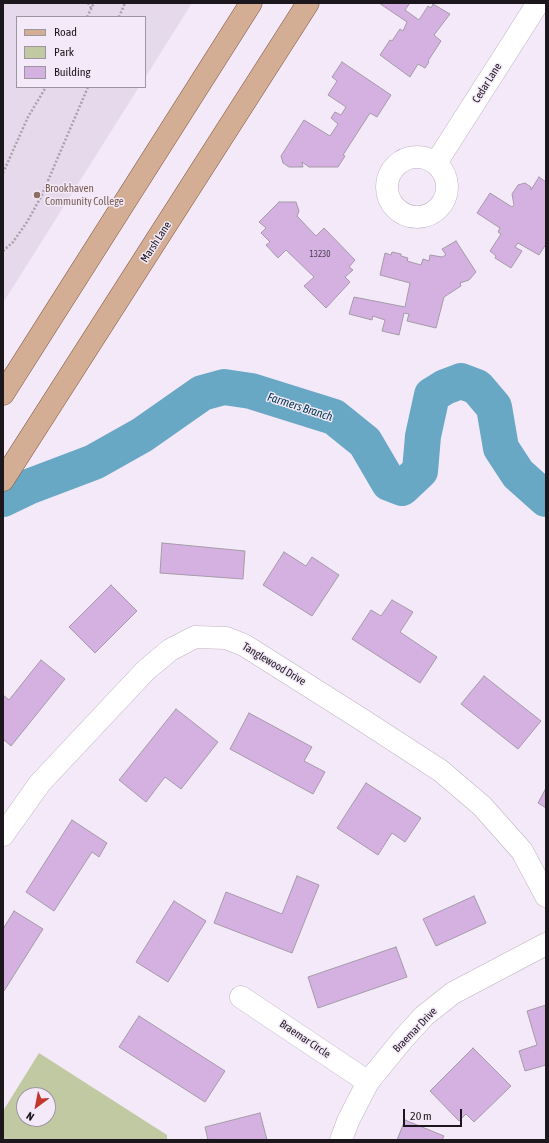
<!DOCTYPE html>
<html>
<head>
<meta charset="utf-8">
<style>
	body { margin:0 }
	#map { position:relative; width:549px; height:1143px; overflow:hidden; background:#f4e9f8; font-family:"Asap Condensed",sans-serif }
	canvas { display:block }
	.frame { position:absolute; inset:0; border:4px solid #1b171c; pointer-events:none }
	.legend { position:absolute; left:16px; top:16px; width:130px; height:72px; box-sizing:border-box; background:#f4e9f8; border:1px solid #9d95a0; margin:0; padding:5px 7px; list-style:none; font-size:12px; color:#1b171c }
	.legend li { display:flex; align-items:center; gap:8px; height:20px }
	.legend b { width:20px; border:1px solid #9d95a0 }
	.north { position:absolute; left:16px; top:1087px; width:40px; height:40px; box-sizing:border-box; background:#f4e9f8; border:1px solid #9d95a0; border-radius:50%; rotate:212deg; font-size:11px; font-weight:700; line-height:16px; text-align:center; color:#1b171c }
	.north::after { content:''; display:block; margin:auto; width:14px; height:18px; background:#c3362b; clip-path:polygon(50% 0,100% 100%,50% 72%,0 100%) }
	.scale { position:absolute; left:403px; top:1109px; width:59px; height:18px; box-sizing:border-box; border:2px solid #1b171c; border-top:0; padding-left:5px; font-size:12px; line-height:14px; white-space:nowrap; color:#1b171c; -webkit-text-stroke:3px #f4e9f8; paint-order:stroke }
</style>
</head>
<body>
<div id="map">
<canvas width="549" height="1143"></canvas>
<div class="frame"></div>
<ul class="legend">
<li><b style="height:5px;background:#d3ae94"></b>Road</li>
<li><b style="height:11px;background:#c1c9a3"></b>Park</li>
<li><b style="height:11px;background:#d5b1e2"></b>Building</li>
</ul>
<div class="north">N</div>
<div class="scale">20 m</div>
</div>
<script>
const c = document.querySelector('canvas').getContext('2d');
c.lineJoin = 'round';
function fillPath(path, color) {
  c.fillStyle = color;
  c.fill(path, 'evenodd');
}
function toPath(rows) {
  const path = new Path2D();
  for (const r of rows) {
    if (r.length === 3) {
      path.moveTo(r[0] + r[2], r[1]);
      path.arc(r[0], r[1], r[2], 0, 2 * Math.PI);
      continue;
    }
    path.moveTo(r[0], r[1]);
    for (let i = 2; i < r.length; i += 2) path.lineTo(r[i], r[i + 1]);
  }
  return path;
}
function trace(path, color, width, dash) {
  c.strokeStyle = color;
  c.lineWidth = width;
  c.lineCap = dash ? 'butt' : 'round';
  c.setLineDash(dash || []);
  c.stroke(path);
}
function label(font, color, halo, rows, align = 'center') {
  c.font = font + ' "Asap Condensed",sans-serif';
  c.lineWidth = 3;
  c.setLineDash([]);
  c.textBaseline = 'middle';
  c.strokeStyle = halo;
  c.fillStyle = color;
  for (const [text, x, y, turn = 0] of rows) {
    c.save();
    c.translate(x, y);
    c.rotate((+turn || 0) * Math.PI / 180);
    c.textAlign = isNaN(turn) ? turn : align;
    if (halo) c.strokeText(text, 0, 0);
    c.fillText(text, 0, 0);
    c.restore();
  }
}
fillPath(toPath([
	[3,3,192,3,145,78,145,17,17,17,17,87,139,87,3,303]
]), '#e7d9ec');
fillPath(toPath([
	[39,1053,167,1135,167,1140,3,1140,3,1111],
	[24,1095,48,1095,48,1119,24,1119]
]), '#c1c9a3');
trace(toPath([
	[3,499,28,487,94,462,142,435,202,393,224,387,251,391,334,417,365,442,389,483,402,488,420,471,423,436,432,395,445,387,461,381,477,387,494,407,501,448,518,474,546,499]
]), '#68a8c5', 36);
const building = toPath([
	[379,3,410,3,405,10,419,20,428,6,431,8,433,4,450,14,434,35,441,41,428,61,429,62,425,68,418,64,410,77,380,55,390,40,392,41,400,29,403,31,407,22,379,3],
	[342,62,391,95,377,117,370,113,343,155,345,156,338,167,309,167,302,162,303,167,289,167,283,163,281,156,304,120,330,136,338,124,331,118,335,112,341,115,346,107,328,95,337,81,332,77,342,62],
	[539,177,546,182,546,244,539,255,518,243,515,247,522,251,511,268,495,258,496,256,490,251,501,234,498,232,500,228,477,213,490,193,512,207,514,205,512,194,518,185,525,183,531,187,531,190,539,177],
	[279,202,296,202,299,211,297,216,316,236,324,228,355,260,349,267,353,270,345,277,350,282,326,308,304,286,314,277,286,250,278,258,266,245,270,242,261,233,266,228,259,222,279,202],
	[456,241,476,272,469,280,460,283,461,286,444,297,436,328,407,321,409,314,404,313,399,335,382,331,385,320,373,316,372,320,349,314,354,297,405,307,410,283,380,275,385,253,391,255,392,252,401,254,401,256,408,258,407,261,421,265,423,259,429,261,430,255,442,257,446,255,442,249,456,241],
	[162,543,245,551,243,579,160,573,162,543],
	[284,552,306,566,312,557,339,575,312,616,263,585,284,552],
	[111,585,137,611,95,653,69,627,111,585],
	[392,600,413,612,400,632,437,657,420,683,352,639,371,610,381,616,392,600],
	[41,660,65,679,11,746,3,739,3,695,9,700,41,660],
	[484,676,541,721,518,749,461,704,484,676],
	[176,709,218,742,181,789,165,777,146,802,119,780,176,709],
	[249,713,312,747,304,761,325,772,313,794,230,749,249,713],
	[366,783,421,818,405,842,392,833,378,855,337,828,366,783],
	[546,788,546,808,538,803,546,788],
	[72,820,107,843,99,857,92,852,54,911,26,892,72,820],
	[297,876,319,885,292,953,214,923,226,892,282,914,297,876],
	[474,896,486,923,436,946,423,919,474,896],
	[174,901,206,921,168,982,136,962,174,901],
	[14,911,43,929,4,991,3,991,3,929,14,911],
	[396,947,407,977,318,1008,308,977,396,947],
	[546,1005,546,1065,525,1071,519,1051,537,1045,527,1011,546,1005],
	[139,1016,225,1071,205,1102,119,1047,139,1016],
	[473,1048,511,1086,474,1122,466,1114,459,1121,430,1091,473,1048],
	[260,1113,267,1140,208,1140,205,1127,260,1113],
	[405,1120,444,1136,442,1140,397,1140,405,1120]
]);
fillPath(building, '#d5b1e2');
trace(building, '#a49aa8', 1);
const minor = toPath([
	[417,187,30],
	[436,163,538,3],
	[3,835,40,783,146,670,170,650,195,637,226,638,244,645,361,719,441,771,482,806,522,851,546,896],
	[241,997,368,1082],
	[341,1140,348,1121,368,1082,403,1039,424,1016,453,993,546,944]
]);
const major = toPath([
	[3,394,251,3],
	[3,480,308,3]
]);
trace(minor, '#beb4c1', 23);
trace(major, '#7f563b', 23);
trace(toPath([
	[88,3,91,8],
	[87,17,94,3],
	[119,17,125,3],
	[3,173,28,117,46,87],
	[3,251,13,242,27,222,41,197,88,87]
]), '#a9a1ac', 2.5, [2, 2]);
trace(minor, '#fff', 22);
trace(major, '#d3ae94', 22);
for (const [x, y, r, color] of [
	[37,195,4,"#8d6e63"]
]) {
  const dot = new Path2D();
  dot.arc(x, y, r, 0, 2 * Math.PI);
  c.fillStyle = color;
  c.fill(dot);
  trace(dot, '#f4e9f8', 1.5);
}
label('9px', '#4a3e4e', null, [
	["13230",320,254]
]);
label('11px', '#1b171c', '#f4e9f8', [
	["Cedar Lane",487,83,-58],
	["Marsh Lane",156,242,-57],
	["Tanglewood Drive",274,664,31],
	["Braemar Drive",415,1030,-46],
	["Braemar Circle",305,1039,34]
]);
label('11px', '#785e54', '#f4e9f8', [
	["Brookhaven",45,189],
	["Community College",45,202]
], 'left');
label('italic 12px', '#00384d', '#f4e9f8', [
	["Farmers Branch",300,407,18]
]);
</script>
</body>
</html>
